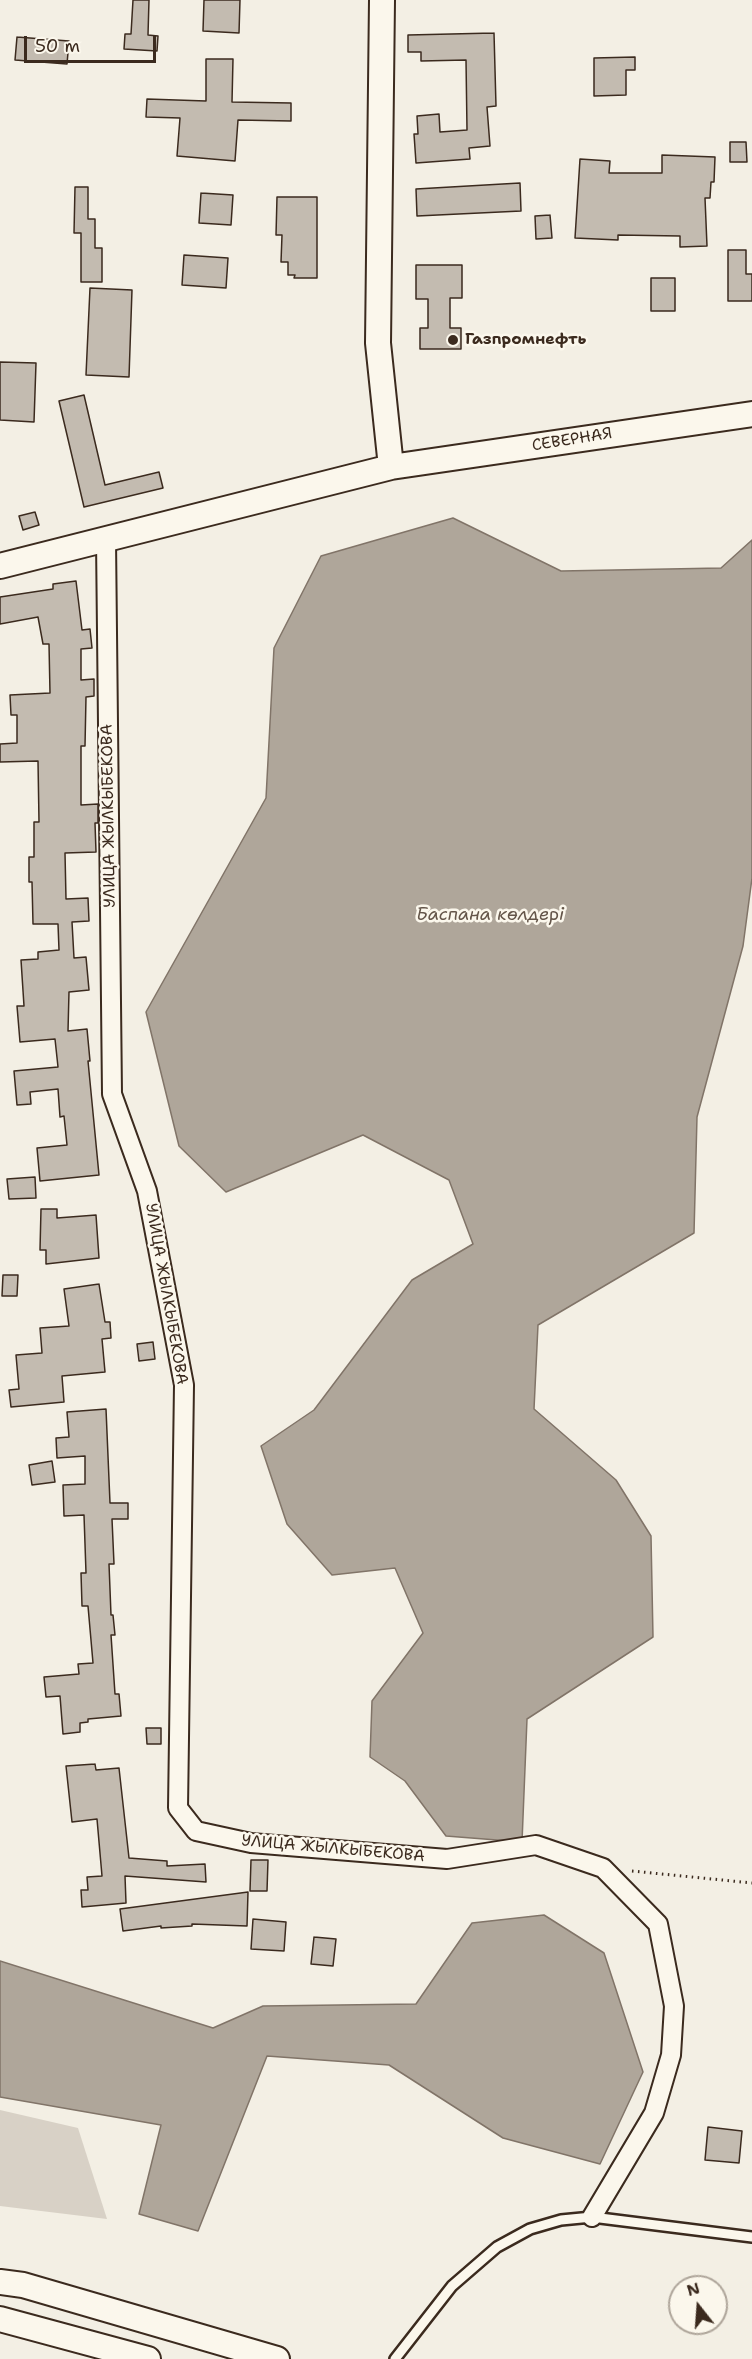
<!DOCTYPE html>
<html>
<head>
<meta charset="utf-8">
<style>
	body { margin:0 }
	#map { position:relative; width:752px; height:2359px; overflow:hidden; background:#f3efe4; font-family:"Shantell Sans",sans-serif }
	canvas { display:block }
	.north { position:absolute; left:668px; top:2275px; width:60px; height:60px; box-sizing:border-box; background:#fbf7ec; border:2px solid #aea59a; border-radius:50%; rotate:343deg; font-size:16px; font-weight:700; line-height:24px; text-align:center; color:#3b2a1e }
	.north::after { content:''; display:block; margin:auto; width:21px; height:27px; background:#3b2a1e; clip-path:polygon(50% 0,100% 100%,50% 72%,0 100%) }
	.scale { position:absolute; left:24px; top:36px; width:132px; height:27px; box-sizing:border-box; border:3px solid #3b2a1e; border-top:0; padding-left:8px; font-size:18px; line-height:21px; white-space:nowrap; color:#3b2a1e; -webkit-text-stroke:4px #fbf7ec; paint-order:stroke }
</style>
</head>
<body>
<div id="map">
<canvas width="752" height="2359"></canvas>
<div class="north">N</div>
<div class="scale">50 m</div>
</div>
<script>
const c = document.querySelector('canvas').getContext('2d');
c.lineJoin = 'round';
function fillPath(path, color) {
  c.fillStyle = color;
  c.fill(path, 'evenodd');
}
function toPath(rows) {
  const path = new Path2D();
  for (const r of rows) {
    path.moveTo(r[0], r[1]);
    for (let i = 2; i < r.length; i += 2) path.lineTo(r[i], r[i + 1]);
  }
  return path;
}
function trace(path, color, width, dash) {
  c.strokeStyle = color;
  c.lineWidth = width;
  c.lineCap = dash ? 'butt' : 'round';
  c.setLineDash(dash || []);
  c.stroke(path);
}
function label(font, color, halo, rows, align = 'center') {
  c.font = font + ' "Shantell Sans",sans-serif';
  c.lineWidth = 5;
  c.setLineDash([]);
  c.textBaseline = 'middle';
  c.strokeStyle = halo;
  c.fillStyle = color;
  for (const [text, x, y, turn = 0] of rows) {
    c.save();
    c.translate(x, y);
    c.rotate((+turn || 0) * Math.PI / 180);
    c.textAlign = isNaN(turn) ? turn : align;
    if (halo) c.strokeText(text, 0, 0);
    c.fillText(text, 0, 0);
    c.restore();
  }
}
fillPath(toPath([
	[0,2110,78,2128,107,2219,0,2206]
]), '#d8d1c6');
const water = toPath([
	[453,518,561,571,721,568,752,540,752,878,743,946,697,1117,694,1233,538,1325,534,1409,616,1480,651,1536,653,1637,527,1719,522,1842,446,1836,405,1781,370,1757,372,1701,423,1633,395,1568,332,1575,287,1524,261,1446,314,1410,412,1280,473,1244,449,1180,363,1135,226,1192,179,1146,146,1012,266,798,274,648,321,556,453,518],
	[544,1915,604,1953,643,2072,600,2164,503,2138,389,2065,267,2056,198,2231,139,2214,161,2125,0,2097,0,1961,213,2028,263,2006,416,2004,472,1923,544,1915]
]);
fillPath(water, '#afa69a');
trace(water, '#817468', 1.5);
const building = toPath([
	[133,0,149,0,148,35,158,36,157,51,124,49,125,34,131,34,133,0],
	[204,0,240,0,239,33,203,31,204,0],
	[494,33,496,106,487,107,490,146,469,148,470,159,416,163,414,134,418,134,417,116,439,114,440,132,467,130,466,60,421,61,421,52,408,52,408,35,494,33],
	[17,37,69,41,67,64,15,60,17,37],
	[635,57,635,70,626,70,626,95,594,96,594,58,635,57],
	[206,59,233,59,232,102,291,103,291,121,238,120,235,161,177,156,180,118,146,117,147,99,206,101,206,59],
	[730,142,746,142,747,162,730,162,730,142],
	[662,155,715,157,714,182,711,182,710,198,705,198,707,246,680,247,680,236,618,235,618,240,575,238,580,159,610,161,609,173,662,173,662,155],
	[520,183,521,211,417,216,416,189,520,183],
	[75,187,88,187,88,219,95,219,95,248,102,248,102,282,81,282,81,233,74,233,75,187],
	[201,193,233,195,231,225,199,223,201,193],
	[277,197,317,197,317,278,294,278,295,275,288,275,288,262,281,262,282,235,276,235,277,197],
	[550,215,552,238,536,239,535,216,550,215],
	[728,250,746,250,746,274,752,274,752,301,728,301,728,250],
	[184,255,228,258,226,288,182,285,184,255],
	[416,265,462,265,462,298,450,298,450,328,461,328,461,349,420,349,420,328,428,328,428,299,416,299,416,265],
	[651,278,675,278,675,311,651,311,651,278],
	[90,288,132,290,129,377,86,375,90,288],
	[0,362,36,363,34,422,0,420,0,362],
	[84,395,105,485,159,472,163,488,84,507,59,401,84,395],
	[35,512,39,525,23,530,19,516,35,512],
	[76,581,82,630,90,629,92,648,81,649,81,680,94,679,94,696,86,697,85,746,81,746,81,805,98,804,98,823,95,823,96,852,65,853,66,899,88,898,89,921,72,922,74,958,86,957,89,990,69,992,68,1031,87,1029,90,1061,88,1061,99,1175,40,1181,37,1148,67,1145,64,1116,60,1117,58,1089,30,1092,31,1104,17,1105,14,1071,58,1067,55,1039,20,1042,17,1006,24,1006,21,960,38,959,38,952,59,950,58,924,33,924,32,882,29,882,29,857,34,857,34,822,39,822,38,761,0,762,0,744,17,743,17,715,11,715,10,695,50,693,49,644,43,644,38,617,0,624,0,597,53,589,53,584,76,581],
	[35,1177,36,1198,9,1199,7,1179,35,1177],
	[41,1209,57,1209,57,1218,96,1215,99,1258,46,1264,46,1250,40,1250,41,1209],
	[3,1275,18,1275,17,1296,2,1296,3,1275],
	[99,1284,105,1322,110,1322,111,1338,102,1339,105,1372,62,1376,64,1402,11,1407,9,1390,19,1389,16,1355,42,1353,40,1328,69,1326,64,1289,99,1284],
	[153,1342,155,1359,139,1361,137,1344,153,1342],
	[106,1409,110,1503,128,1503,128,1519,112,1519,114,1564,109,1564,111,1615,113,1615,115,1635,111,1635,115,1694,119,1694,121,1716,88,1719,88,1722,80,1723,80,1732,63,1734,60,1696,46,1697,44,1677,79,1674,78,1664,93,1663,88,1606,82,1606,81,1573,86,1573,84,1515,64,1516,63,1485,85,1484,85,1456,57,1458,56,1438,69,1437,67,1412,106,1409],
	[52,1461,55,1482,32,1485,29,1465,52,1461],
	[146,1728,161,1728,161,1744,147,1744,146,1728],
	[95,1764,96,1770,119,1768,129,1858,167,1861,167,1866,205,1864,206,1882,125,1876,126,1903,82,1907,81,1890,88,1890,87,1877,102,1876,97,1819,72,1822,66,1766,95,1764],
	[251,1860,268,1860,267,1891,250,1891,251,1860],
	[248,1892,247,1926,192,1924,192,1926,161,1928,161,1926,123,1931,120,1909,248,1892],
	[253,1919,286,1922,284,1951,251,1949,253,1919],
	[314,1937,336,1939,333,1966,311,1964,314,1937],
	[708,2127,742,2131,739,2163,705,2160,708,2127]
]);
fillPath(building, '#c3bbb0');
trace(building, '#3b2a1e', 1.5);
const lane = toPath([
	[395,2359,452,2286,497,2247,530,2229,561,2220,592,2217,752,2237]
]);
const street = toPath([
	[106,540,112,1094,147,1191,184,1385,178,1808,196,1831,251,1843,447,1859,536,1845,603,1868,658,1924,674,2006,671,2055,654,2113,592,2217]
]);
const secondary = toPath([
	[382,0,378,343,391,467],
	[0,566,391,467,752,414],
	[0,2282,23,2285,277,2359],
	[0,2319,148,2359]
]);
trace(lane, '#3b2a1e', 14);
trace(street, '#3b2a1e', 22);
trace(secondary, '#3b2a1e', 28);
trace(toPath([
	[632,1871,752,1883]
]), '#3b2a1e', 3, [1.5, 4.5]);
trace(lane, '#fbf7ec', 9);
trace(street, '#fbf7ec', 18);
trace(secondary, '#fbf7ec', 24);
for (const [x, y, r, color] of [
	[453,340,6,"#3b2a1e"]
]) {
  const dot = new Path2D();
  dot.arc(x, y, r, 0, 2 * Math.PI);
  c.fillStyle = color;
  c.fill(dot);
  trace(dot, '#fbf7ec', 2);
}
label('bold 16px', '#3b2a1e', '#fbf7ec', [
	["Газпромнефть",465,340]
], 'left');
label('16px', '#3b2a1e', '#fbf7ec', [
	["СЕВЕРНАЯ",572,440,-9],
	["УЛИЦА ЖЫЛКЫБЕКОВА",109,816,-91],
	["УЛИЦА ЖЫЛКЫБЕКОВА",166,1294,80],
	["УЛИЦА ЖЫЛКЫБЕКОВА",333,1849,5]
]);
label('italic 18px', '#645549', '#fbf7ec', [
	["Баспана көлдері",490,915]
]);
</script>
</body>
</html>
